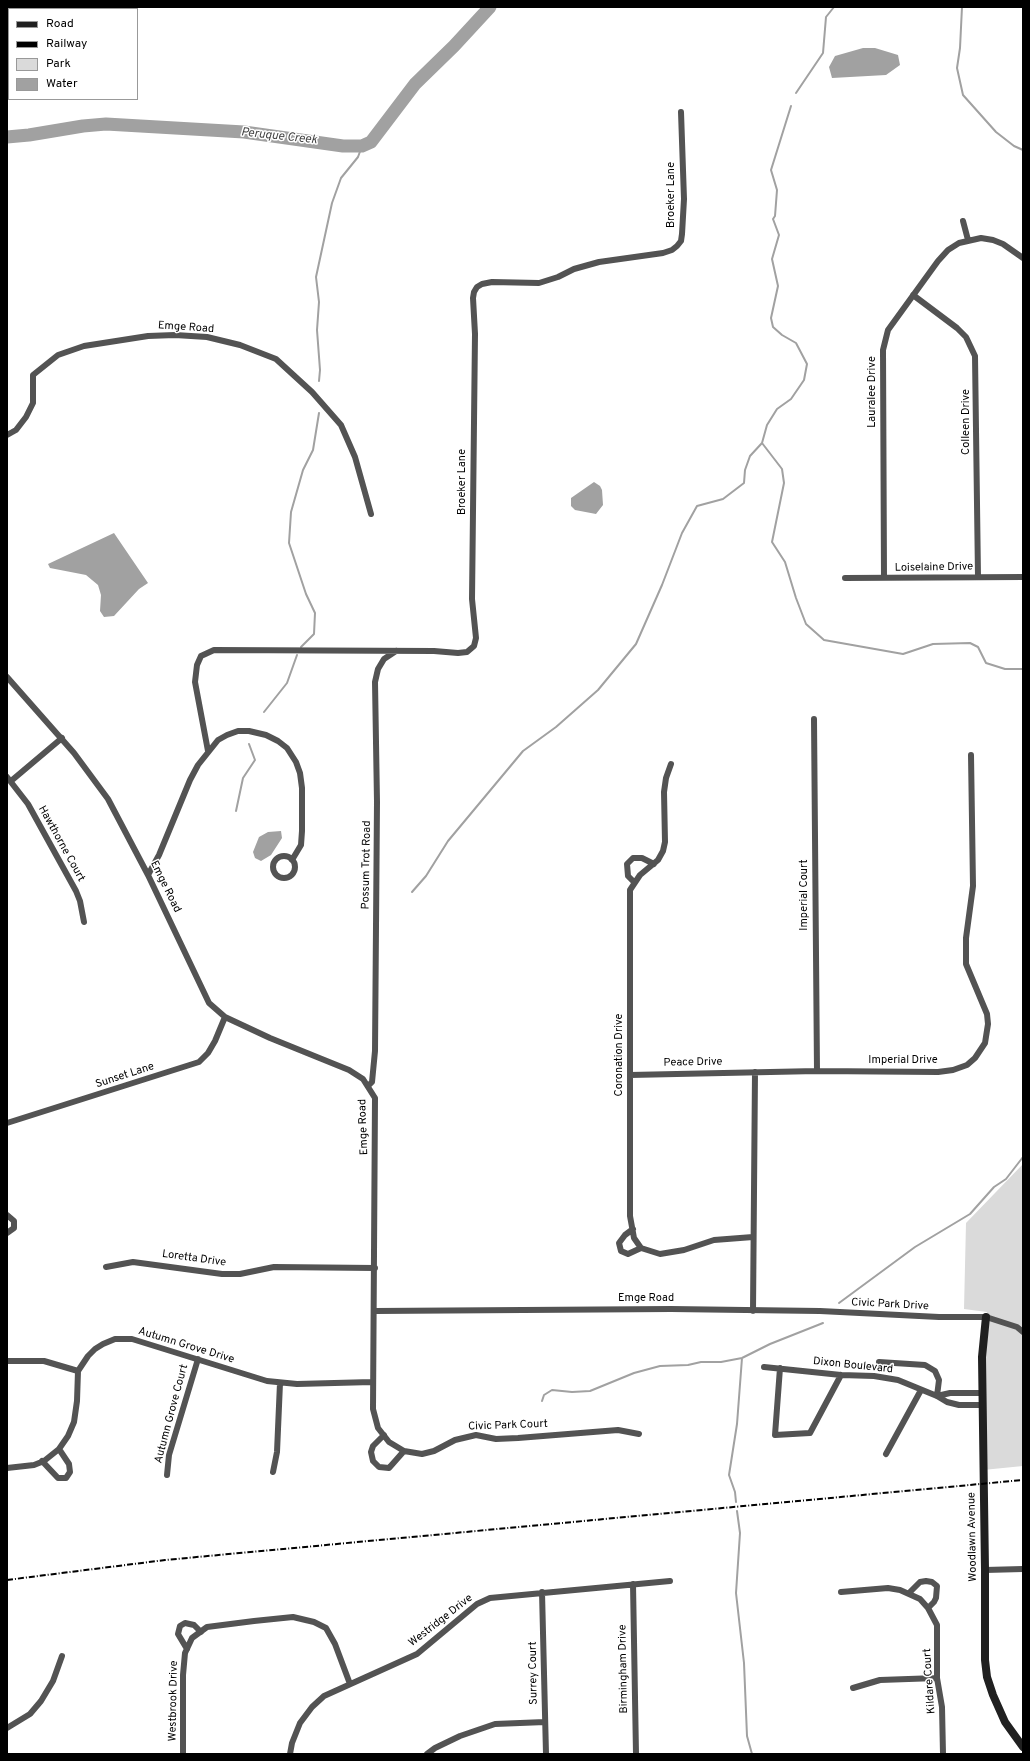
<!DOCTYPE html>
<html>
<head>
<meta charset="utf-8">
<style>
	body { margin:0 }
	#map { position:relative; width:1030px; height:1761px; overflow:hidden; background:#fff; font-family:Overpass,sans-serif }
	canvas { display:block }
	.frame { position:absolute; inset:0; border:8px solid #000; pointer-events:none }
	.legend { position:absolute; left:8px; top:8px; width:130px; height:92px; box-sizing:border-box; background:#fff; border:1px solid #999; margin:0; padding:5px 7px; list-style:none; font-size:12px; color:#000 }
	.legend li { display:flex; align-items:center; gap:8px; height:20px }
	.legend b { width:20px; border:1px solid #999 }
</style>
</head>
<body>
<div id="map">
<canvas width="1030" height="1761"></canvas>
<div class="frame"></div>
<ul class="legend">
<li><b style="height:5px;background:#202020"></b>Road</li>
<li><b style="height:5px;background:#000"></b>Railway</li>
<li><b style="height:11px;background:#dadada"></b>Park</li>
<li><b style="height:11px;background:#a1a1a1"></b>Water</li>
</ul>
</div>
<script>
const c = document.querySelector('canvas').getContext('2d');
c.lineJoin = 'round';
function fillPath(path, color) {
  c.fillStyle = color;
  c.fill(path, 'evenodd');
}
function toPath(rows) {
  const path = new Path2D();
  for (const r of rows) {
    if (r.length === 3) {
      path.moveTo(r[0] + r[2], r[1]);
      path.arc(r[0], r[1], r[2], 0, 2 * Math.PI);
      continue;
    }
    path.moveTo(r[0], r[1]);
    for (let i = 2; i < r.length; i += 2) path.lineTo(r[i], r[i + 1]);
  }
  return path;
}
function trace(path, color, width, dash) {
  c.strokeStyle = color;
  c.lineWidth = width;
  c.lineCap = dash ? 'butt' : 'round';
  c.setLineDash(dash || []);
  c.stroke(path);
}
function label(font, color, halo, rows, align = 'center') {
  c.font = font + ' Overpass,sans-serif';
  c.lineWidth = 3;
  c.setLineDash([]);
  c.textBaseline = 'middle';
  c.strokeStyle = halo;
  c.fillStyle = color;
  for (const [text, x, y, turn = 0] of rows) {
    c.save();
    c.translate(x, y);
    c.rotate((+turn || 0) * Math.PI / 180);
    c.textAlign = isNaN(turn) ? turn : align;
    if (halo) c.strokeText(text, 0, 0);
    c.fillText(text, 0, 0);
    c.restore();
  }
}
fillPath(toPath([
	[1023,1164,1023,1466,983,1470,983,1335,987,1312,964,1309,966,1223]
]), '#dadada');
fillPath(toPath([
	[863,48,875,48,898,55,900,65,886,75,832,78,829,67,835,56],
	[594,482,600,486,602,490,603,505,596,514,575,510,571,506,571,498],
	[114,533,148,583,139,589,114,616,104,617,100,611,101,595,98,585,86,575,50,568,48,564],
	[281,831,282,838,271,855,261,861,255,858,253,852,259,837,268,832]
]), '#a1a1a1');
trace(toPath([
	[962,7,960,48,957,68,963,95,996,132,1014,146,1023,150],
	[796,93,823,53,826,17,834,7],
	[319,381,320,370,317,330,319,302,316,277,332,203,341,178,358,157,362,146],
	[762,443,782,469,784,483,772,542,785,562,796,598,806,624,824,640,903,654,933,644,970,643,978,647,986,663,1005,669,1023,669],
	[301,647,314,634,315,613,306,594,289,543,291,512,303,470,313,450,319,413],
	[264,712,287,683,297,655],
	[236,811,243,778,255,760,249,744],
	[412,892,426,876,448,841,523,751,556,727,598,690,636,644,662,585,682,533,697,506,723,499,744,483,745,470,750,456,762,443,767,425,777,409,791,399,804,380,807,364,796,343,782,335,773,327,771,318,778,286,772,259,779,235,773,219,775,216,777,190,771,170,791,106],
	[839,1303,915,1247,970,1214,994,1187,1006,1179,1023,1157],
	[542,1401,544,1395,552,1390,572,1392,590,1391,634,1373,660,1366,688,1365,701,1362,721,1362,742,1358,770,1344,823,1323],
	[736,1502,735,1492,729,1475,737,1424,742,1358],
	[737,1511,740,1533,736,1593,744,1663,747,1736,752,1754]
]), '#a1a1a1', 2);
trace(toPath([
	[7,137,29,135,83,126,106,124,244,132,343,146,362,146,371,142,415,84,454,46,490,7]
]), '#a1a1a1', 13);
trace(toPath([
	[963,221,968,240],
	[913,295,957,328,966,337,975,356,978,577],
	[7,435,16,430,26,417,33,403,33,375,58,355,84,346,148,336,175,335,207,337,240,345,276,359,312,392,341,425,355,457,371,514],
	[845,578,1023,577],
	[884,578,883,350,888,330,938,261,948,250,959,243,981,238,993,240,1003,244,1023,258],
	[7,677,74,753,108,799,148,875,209,1003,225,1017,270,1038,349,1070,363,1079,375,1098,373,1409,378,1428,389,1442,404,1451,422,1454,434,1451,455,1440,476,1435,496,1439,518,1438,618,1430,639,1434],
	[814,719,817,1071],
	[208,751,195,682,197,665,201,656,214,650,434,651,458,653,467,652,474,646,476,638,472,599,475,334,473,298,474,292,477,287,482,284,492,282,539,283,558,277,574,269,599,262,663,253,672,250,677,246,681,241,682,234,684,199,681,112],
	[671,764,666,778,664,792,665,842,663,851,658,860,640,875,630,890,630,1216,634,1238,641,1248,660,1254,684,1250,714,1240,753,1237],
	[7,777,28,804,76,891,80,901,84,922],
	[11,781,62,738],
	[284,867,11],
	[148,875,159,855,190,780,198,765,218,740,227,735,238,731,249,731,266,735,278,741,287,748,296,762,300,773,302,788,302,831,301,845,292,860],
	[634,882,628,876,627,864,633,858,642,858,654,864],
	[630,1075,817,1071,938,1072,953,1070,967,1065,975,1058,985,1043,988,1024,987,1014,966,964,966,938,973,886,971,755],
	[368,1086,372,1082,375,1051,377,802,375,682,378,669,384,659,396,651],
	[7,1123,199,1062,208,1053,215,1041,225,1017],
	[7,1215,14,1221,14,1228,7,1233],
	[633,1229,625,1235,619,1243,621,1251,628,1254,641,1248],
	[106,1267,133,1262,222,1274,240,1274,274,1267,375,1268],
	[375,1311,671,1309,820,1311,939,1317,986,1317,1017,1327,1023,1332],
	[753,1311,755,1072],
	[7,1361,44,1361,78,1371,88,1356,95,1349,103,1344,115,1339,132,1339,267,1381,297,1384,372,1382],
	[879,1362,925,1365,935,1371,939,1380,937,1396],
	[764,1367,841,1375,874,1376,898,1380,937,1396,947,1402,959,1405,982,1405],
	[780,1368,775,1435,810,1433,841,1375],
	[937,1396,950,1393,982,1393],
	[384,1435,373,1446,371,1452,373,1461,379,1467,389,1468,404,1451],
	[886,1454,921,1390],
	[42,1461,58,1478,66,1478,70,1472,69,1464,59,1449],
	[7,1468,34,1465,44,1461,59,1449,68,1436,74,1422,77,1401,78,1371],
	[273,1472,277,1452,280,1383],
	[167,1475,169,1455,198,1359],
	[985,1570,1023,1569],
	[633,1584,636,1754],
	[542,1592,546,1754],
	[841,1592,888,1588,900,1590,920,1599,928,1608,937,1625,937,1678,942,1707,943,1754],
	[909,1593,920,1582,926,1581,932,1582,937,1586,936,1598,934,1602,928,1608],
	[187,1649,178,1634,180,1626,185,1623,194,1625,201,1632],
	[853,1688,880,1680,937,1678],
	[7,1728,30,1714,41,1701,53,1681,62,1656],
	[183,1754,183,1675,185,1653,192,1638,207,1627,254,1621,293,1617,314,1622,326,1628,335,1644,350,1684],
	[290,1754,292,1743,300,1723,312,1707,324,1696,417,1654,477,1604,490,1598,670,1581],
	[427,1754,435,1748,460,1736,495,1724,545,1722]
]), '#535353', 6);
trace(toPath([
	[986,1317,982,1357,985,1570,985,1660,987,1677,993,1695,1005,1722,1023,1747]
]), '#202020', 8);
trace(toPath([
	[7,1580,165,1560,1023,1480]
]), '#000', 2, [6, 2, 1, 2]);
label('11px', '#000', '#fff', [
	["Broeker Lane",672,195,-90],
	["Emge Road",186,328,4],
	["Lauralee Drive",873,392,-90],
	["Colleen Drive",967,422,-90],
	["Broeker Lane",463,482,-90],
	["Loiselaine Drive",934,568,-1],
	["Hawthorne Court",61,844,61],
	["Possum Trot Road",367,865,-89],
	["Emge Road",165,887,64],
	["Imperial Court",805,895,-90],
	["Coronation Drive",620,1055,-90],
	["Imperial Drive",903,1061],
	["Peace Drive",693,1063,-1],
	["Sunset Lane",125,1076,-18],
	["Emge Road",364,1127,-92],
	["Loretta Drive",194,1259,8],
	["Emge Road",646,1299],
	["Civic Park Drive",890,1305,3],
	["Autumn Grove Drive",186,1346,17],
	["Dixon Boulevard",853,1366,6],
	["Autumn Grove Court",172,1414,-75],
	["Civic Park Court",508,1426,-2],
	["Woodlawn Avenue",973,1537,-91],
	["Westridge Drive",441,1621,-38],
	["Birmingham Drive",624,1669,-91],
	["Surrey Court",534,1673,-91],
	["Kildare Court",930,1681,-94],
	["Westbrook Drive",174,1701,-89]
]);
label('italic 12px', '#424242', '#fff', [
	["Peruque Creek",279,137,6]
]);
</script>
</body>
</html>
